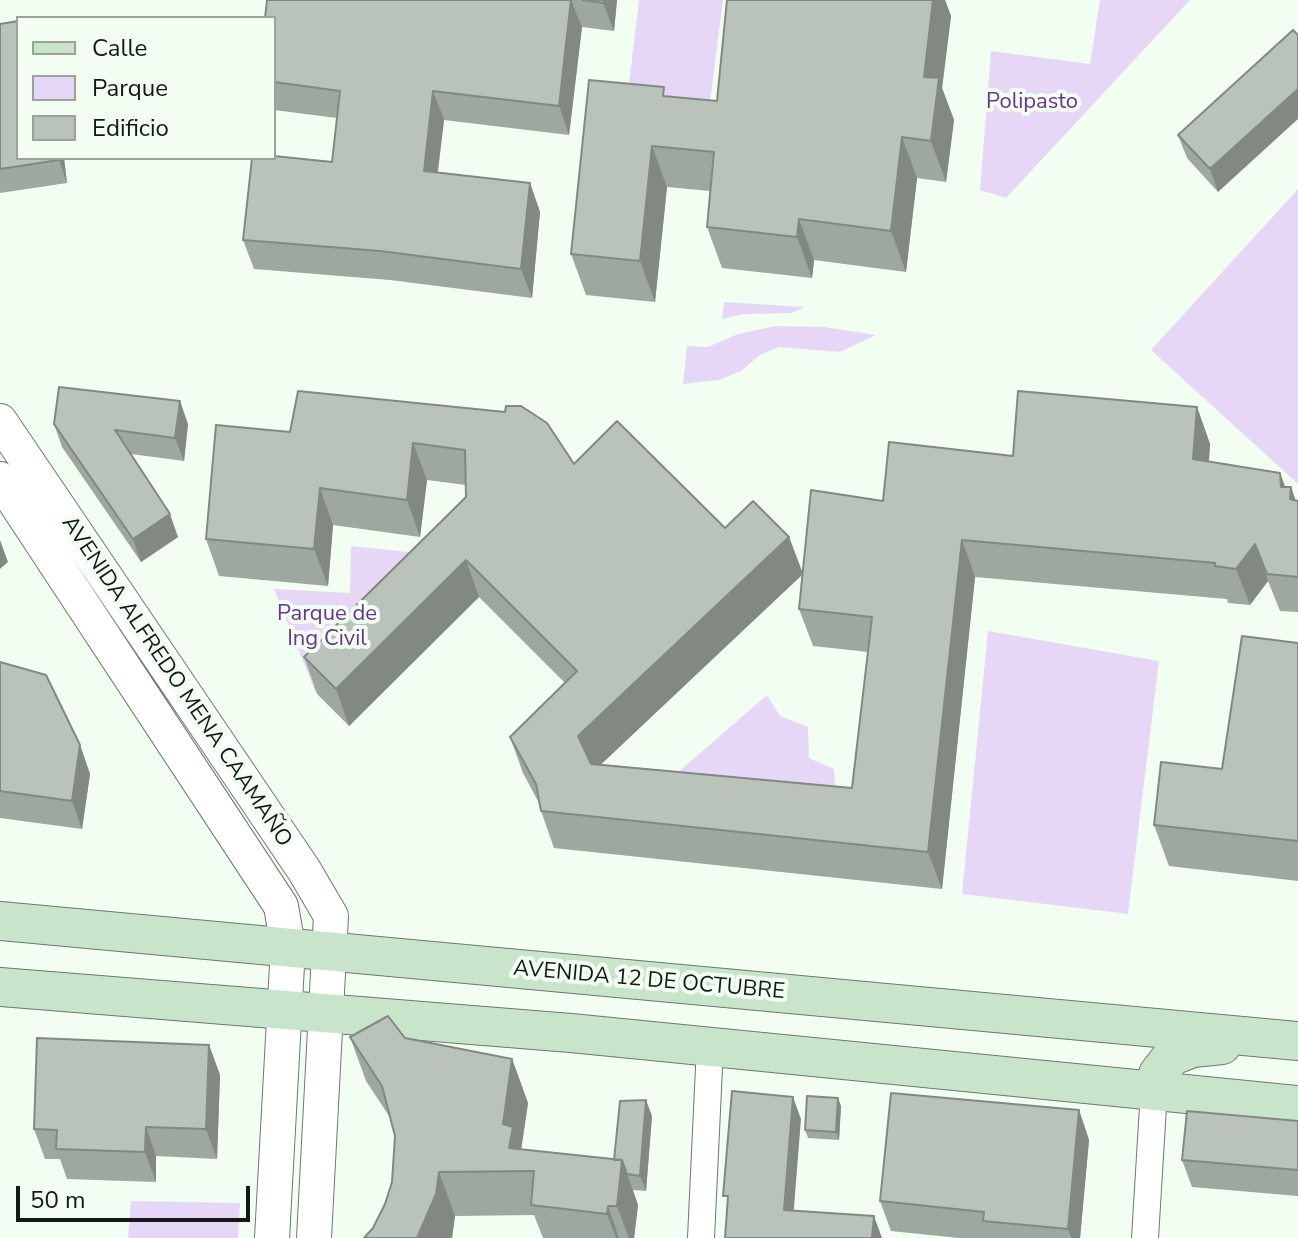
<!DOCTYPE html>
<html>
<head>
<meta charset="utf-8">
<style>
	body { margin:0 }
	#map { position:relative; width:1298px; height:1238px; overflow:hidden; background:#f3fef3; font-family:"Nunito Sans",sans-serif }
	canvas { display:block }
	.legend { position:absolute; left:16px; top:16px; width:260px; height:144px; box-sizing:border-box; background:#f3fef3; border:2px solid #9aa29a; margin:0; padding:10px 14px; list-style:none; font-size:24px; color:#151915 }
	.legend li { display:flex; align-items:center; gap:16px; height:40px }
	.legend b { width:40px; border:2px solid #9aa29a }
	.scale { position:absolute; left:16px; top:1186px; width:234px; height:36px; box-sizing:border-box; border:4px solid #151915; border-top:0; padding-left:10px; font-size:24px; line-height:28px; white-space:nowrap; color:#151915; -webkit-text-stroke:6px #f3fef3; paint-order:stroke }
</style>
</head>
<body>
<div id="map">
<canvas width="1298" height="1238"></canvas>
<ul class="legend">
<li><b style="height:10px;background:#c8e4cb"></b>Calle</li>
<li><b style="height:22px;background:#e7d7f7"></b>Parque</li>
<li><b style="height:22px;background:#b9c3b9"></b>Edificio</li>
</ul>
<div class="scale">50 m</div>
</div>
<script>
const c = document.querySelector('canvas').getContext('2d');
c.lineJoin = 'round';
function fillPath(path, color) {
  c.fillStyle = color;
  c.fill(path, 'evenodd');
}
function toPath(rows) {
  const path = new Path2D();
  for (const r of rows) {
    path.moveTo(r[0], r[1]);
    for (let i = 2; i < r.length; i += 2) path.lineTo(r[i], r[i + 1]);
  }
  return path;
}
function trace(path, color, width, dash) {
  c.strokeStyle = color;
  c.lineWidth = width;
  c.lineCap = dash ? 'butt' : 'round';
  c.setLineDash(dash || []);
  c.stroke(path);
}
function label(font, color, halo, rows, align = 'center') {
  c.font = font + ' "Nunito Sans",sans-serif';
  c.lineWidth = 8;
  c.setLineDash([]);
  c.textBaseline = 'middle';
  c.strokeStyle = halo;
  c.fillStyle = color;
  for (const [text, x, y, turn = 0] of rows) {
    c.save();
    c.translate(x, y);
    c.rotate((+turn || 0) * Math.PI / 180);
    c.textAlign = isNaN(turn) ? turn : align;
    if (halo) c.strokeText(text, 0, 0);
    c.fillText(text, 0, 0);
    c.restore();
  }
}
fillPath(toPath([
	[639,0,723,0,709,111,627,101],
	[1100,0,1190,0,1006,198,980,190,991,51,1090,64],
	[1298,189,1298,484,1151,350],
	[724,302,805,307,791,313,744,314,722,319],
	[776,326,824,327,876,335,840,352,779,347,760,355,741,371,719,380,683,384,687,346,708,347,738,334],
	[351,546,448,556,315,691,274,589,350,593],
	[988,631,1159,661,1128,914,962,894],
	[767,695,780,716,808,727,809,758,834,769,836,808,653,794],
	[131,1201,240,1203,238,1238,128,1238]
]), '#e7d7f7');
const minor = toPath([
	[701,1238,710,1046],
	[1145,1238,1154,1090]
]);
const tertiary = toPath([
	[0,421,304,870,331,916,314,1238],
	[0,479,281,906,288,947,272,1238]
]);
const secondary = toPath([
	[0,921,1298,1041],
	[0,987,571,1033,1298,1105],
	[1154,1090,1158,1074,1172,1056,1193,1048,1222,1045]
]);
trace(minor, '#6e786e', 28);
trace(tertiary, '#6e786e', 36);
trace(secondary, '#6e786e', 40);
trace(minor, '#fff', 26);
trace(tertiary, '#fff', 34);
trace(secondary, '#c8e4cb', 38);
fillPath(toPath([
	[267,0,617,0,614,31,582,27,569,135,444,120,438,172,530,183,540,212,532,298,390,280,254,269,243,240,332,162,337,118,274,110,274,18],
	[727,0,945,0,951,16,942,88,954,120,946,182,917,178,906,272,814,260,812,278,722,268,707,227,710,191,667,187,655,302,586,295,571,254,667,96,717,101],
	[0,24,64,158,67,183,0,193],
	[1293,30,1218,192,1187,158,1178,135],
	[298,391,574,464,725,528,789,537,803,574,600,764,852,788,868,652,813,646,799,609,883,501,1013,456,1197,407,1210,444,1209,462,1280,473,1285,487,1291,487,1295,500,1298,501,1298,612,1280,611,1268,581,1250,605,1228,603,1227,599,975,577,942,889,554,848,541,811,539,803,523,773,510,737,565,683,479,597,349,726,317,694,304,657,466,497,466,485,427,480,420,537,333,525,328,586,219,576,206,539,290,432],
	[54,424,188,424,184,461,131,454,178,537,141,562,62,447],
	[1298,643,1298,881,1169,866,1154,825,1222,769],
	[0,662,80,745,90,774,82,829,0,818],
	[350,1037,405,1038,512,1059,528,1103,521,1150,614,1160,652,1116,646,1191,633,1190,638,1205,634,1238,543,1238,534,1215,455,1216,452,1238,364,1238,373,1228,385,1204,392,1182,395,1136,391,1119,366,1081],
	[209,1045,220,1075,217,1159,156,1156,156,1182,67,1179,60,1159,45,1159,34,1129],
	[841,1106,839,1140,808,1138,805,1130],
	[1079,1110,1089,1140,1080,1238,959,1238,891,1231,880,1201],
	[1298,1121,1298,1196,1192,1187,1182,1160]
]), '#9fa89f');
fillPath(toPath([
	[571,0,582,27,569,135,559,106],
	[604,0,617,0,614,31,603,3],
	[933,0,945,0,951,16,942,88,954,120,946,182,931,141,924,77],
	[1298,89,1298,119,1218,192,1210,169],
	[433,91,444,120,434,200,424,171],
	[902,137,917,178,906,272,891,231],
	[652,146,667,187,655,302,640,261],
	[59,158,64,158,67,183,59,160],
	[530,183,540,212,532,298,521,269],
	[799,219,814,260,812,278,797,237],
	[180,401,188,424,184,461,175,438],
	[1197,407,1210,444,1206,496,1193,459],
	[413,443,427,480,420,537,407,500],
	[1280,473,1294,510,1281,487],
	[1291,487,1298,507,1290,499],
	[320,488,333,525,328,586,314,549],
	[170,514,178,537,141,562,133,539],
	[789,537,803,574,592,773,578,736],
	[0,540,8,562,0,569],
	[962,540,975,577,942,889,928,852],
	[1255,544,1268,581,1250,605,1236,569],
	[466,560,479,597,349,726,336,689],
	[80,745,90,774,82,829,72,801],
	[209,1045,220,1075,217,1159,206,1129],
	[512,1059,528,1103,521,1150,509,1148,503,1124],
	[793,1097,801,1119,792,1232,784,1210],
	[838,1098,841,1106,839,1140,836,1132],
	[646,1100,652,1116,646,1191,640,1176],
	[1079,1110,1089,1140,1080,1238,1071,1238,1068,1229],
	[146,1127,156,1156,156,1182,145,1152],
	[622,1160,638,1205,634,1238,629,1238,617,1206],
	[439,1172,455,1216,452,1238,417,1238],
	[608,1206,619,1238,616,1238,607,1214],
	[874,1216,882,1238,872,1238]
]), '#828882');
const building = toPath([
	[267,0,571,0,559,106,433,91,424,171,530,183,521,269,380,251,243,240,252,158,274,158,274,156,332,162,340,91,274,82,274,18,265,18,267,0],
	[583,0,604,0,603,3,583,0],
	[727,0,933,0,924,77,939,78,931,141,902,137,891,231,799,219,797,237,707,227,714,152,652,146,640,261,571,254,589,80,664,87,663,96,717,101,727,0],
	[18,21,18,158,59,158,59,160,0,169,0,24,18,21],
	[1293,30,1298,35,1298,89,1210,169,1178,135,1293,30],
	[59,387,180,401,175,438,115,430,170,514,133,539,54,424,59,387],
	[298,391,505,412,506,406,521,406,547,423,574,464,617,421,725,528,753,501,789,537,578,736,591,764,852,788,872,617,799,609,811,490,883,501,889,442,1013,456,1018,391,1197,407,1193,459,1280,473,1281,487,1291,487,1290,499,1298,501,1298,577,1267,574,1255,544,1236,569,1215,566,1215,563,962,540,928,852,541,811,536,784,510,737,577,671,466,560,336,689,304,657,466,497,465,450,413,443,407,500,320,488,314,549,206,539,216,425,290,432,298,391],
	[1242,636,1298,643,1298,841,1154,825,1161,762,1222,769,1242,636],
	[0,662,46,675,80,745,72,801,0,791,0,662],
	[388,1016,405,1038,512,1059,503,1124,513,1127,509,1148,622,1160,617,1206,608,1206,607,1214,531,1205,534,1171,439,1172,436,1194,417,1238,364,1238,373,1228,385,1204,392,1182,395,1136,382,1086,350,1037,388,1016],
	[37,1038,209,1045,206,1129,146,1127,145,1152,56,1149,57,1130,34,1129,37,1038],
	[732,1091,793,1097,784,1210,874,1216,872,1238,725,1238,728,1196,723,1196,732,1091],
	[891,1093,1079,1110,1068,1229,983,1221,984,1212,880,1201,891,1093],
	[807,1096,838,1098,836,1132,805,1130,807,1096],
	[646,1100,640,1176,627,1174,622,1160,614,1160,620,1101,646,1100],
	[1187,1111,1298,1121,1298,1170,1182,1160,1187,1111]
]);
fillPath(building, '#b9c3b9');
trace(building, '#828882', 2);
label('22px', '#67358e', '#f3fef3', [
	["Polipasto",1032,103],
	["Parque de",327,615],
	["Ing Civil",327,640]
]);
label('22px', '#151915', '#f3fef3', [
	["AVENIDA ALFREDO MENA CAAMAÑO",176,682,56],
	["AVENIDA 12 DE OCTUBRE",649,981,5]
]);
</script>
</body>
</html>
